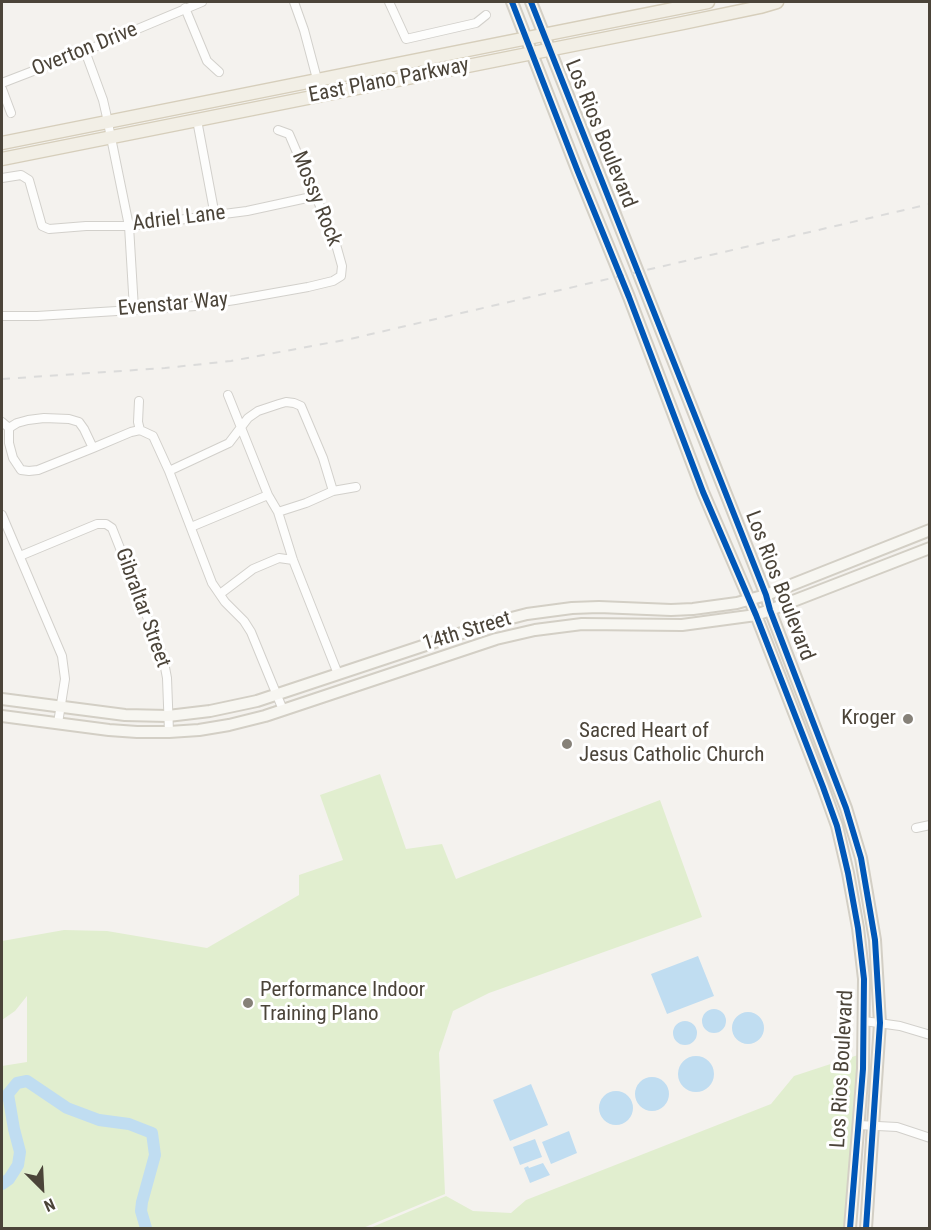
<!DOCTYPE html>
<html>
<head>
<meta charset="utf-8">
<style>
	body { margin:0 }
	#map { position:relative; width:931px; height:1230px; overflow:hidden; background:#f4f2ee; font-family:"Roboto Condensed",sans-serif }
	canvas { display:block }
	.frame { position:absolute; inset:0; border:3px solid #4b4439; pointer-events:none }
	.north { position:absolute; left:12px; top:1158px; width:60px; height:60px; -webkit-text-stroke:4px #fff; paint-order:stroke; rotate:156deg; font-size:16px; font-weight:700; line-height:24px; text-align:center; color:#4b4439 }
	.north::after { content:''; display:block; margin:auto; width:21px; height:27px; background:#4b4439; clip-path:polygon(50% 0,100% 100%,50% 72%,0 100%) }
</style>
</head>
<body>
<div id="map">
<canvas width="931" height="1230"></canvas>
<div class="frame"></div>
<div class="north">N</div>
</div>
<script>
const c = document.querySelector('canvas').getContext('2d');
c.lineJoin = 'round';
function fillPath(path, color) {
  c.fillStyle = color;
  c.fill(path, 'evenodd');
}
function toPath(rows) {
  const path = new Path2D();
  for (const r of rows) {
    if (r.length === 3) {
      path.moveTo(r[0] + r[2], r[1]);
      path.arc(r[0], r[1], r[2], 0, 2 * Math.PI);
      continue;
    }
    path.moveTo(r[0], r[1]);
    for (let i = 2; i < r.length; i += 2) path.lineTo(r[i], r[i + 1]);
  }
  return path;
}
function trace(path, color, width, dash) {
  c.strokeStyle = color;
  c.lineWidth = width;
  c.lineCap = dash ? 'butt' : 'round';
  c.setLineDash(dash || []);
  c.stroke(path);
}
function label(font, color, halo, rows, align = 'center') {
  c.font = font + ' "Roboto Condensed",sans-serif';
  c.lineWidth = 6;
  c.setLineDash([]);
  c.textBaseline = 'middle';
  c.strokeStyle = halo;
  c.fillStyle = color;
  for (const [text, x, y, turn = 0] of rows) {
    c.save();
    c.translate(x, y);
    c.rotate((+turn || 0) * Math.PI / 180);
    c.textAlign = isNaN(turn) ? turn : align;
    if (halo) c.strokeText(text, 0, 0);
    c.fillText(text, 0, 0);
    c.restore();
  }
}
fillPath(toPath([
	[380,774,406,849,442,844,456,879,660,800,702,917,489,993,453,1011,439,1053,445,1194,363,1228,2,1228,2,1066,27,1062,27,996,15,1011,2,1020,2,941,64,930,107,931,207,948,299,895,299,875,343,860,320,795],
	[858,1055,844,1228,370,1228,446,1196,473,1211,511,1213,526,1200,771,1104,794,1076]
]), '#e1eecf');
fillPath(toPath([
	[698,956,714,996,667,1014,651,974],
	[714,1021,12],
	[748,1028,16],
	[685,1033,12],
	[696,1074,18],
	[652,1094,17],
	[531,1084,548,1125,510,1141,493,1100],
	[616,1108,17],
	[569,1131,577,1153,551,1164,542,1142],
	[535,1139,542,1157,520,1165,513,1147],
	[543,1163,550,1175,530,1183,524,1168,528,1166,529,1168]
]), '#c0ddf1');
trace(toPath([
	[2,1184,9,1179,18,1165,20,1152,14,1129,8,1094,17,1083,27,1081,67,1108,99,1120,129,1124,152,1133,155,1155,142,1202,141,1211,146,1228]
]), '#c0ddf1', 12);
const street = toPath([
	[294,2,304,30,321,94],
	[389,2,406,39,476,23,486,15],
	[185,8,207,61,219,72],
	[85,51,103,100,106,113,129,226,134,309],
	[2,83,85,51,202,2],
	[2,89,11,113],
	[197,120,215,216],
	[2,178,21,175,29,180,42,226,49,229,86,226,129,226,170,221,247,211,316,196],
	[2,316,37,316,196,306,235,300,308,287,333,281,341,276,342,266,335,241,289,134,278,130],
	[228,395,268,495,278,512,293,560,338,674],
	[139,401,138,422,140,430],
	[2,422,9,428],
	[93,448,84,429,79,422,69,419,44,418,28,420,17,423,9,428,9,443,13,458,21,470,29,471,38,470,93,448,131,432,140,430,153,436,169,471,212,583,225,602,244,621,251,632,283,710],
	[169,471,229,443,248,418,258,411,279,404,286,402,294,403,301,406,323,458,333,491],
	[278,512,306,503,333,491,356,487],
	[2,515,62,656,65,679,58,723],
	[191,527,268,495],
	[20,556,97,524,106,524,112,528,163,657,167,678,169,732],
	[220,594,253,569,279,558,293,560],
	[916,828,930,825],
	[864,1021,900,1026,930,1035],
	[858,1125,897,1127,930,1138]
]);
const secondary = toPath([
	[512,2,578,172,629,297,703,492,756,615,823,787,837,826,848,873,858,928,864,979,863,1069,850,1228],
	[531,2,766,595,770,610,846,808,861,858,875,940,880,1023,866,1228],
	[2,699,125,715,168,716,210,711,257,701,492,623,527,614,572,608,599,607,671,610,693,609,737,603,766,595,930,530],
	[2,716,109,730,137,732,169,732,199,730,229,725,265,716,496,639,535,630,582,624,682,625,756,615,770,610,930,548]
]);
const primary = toPath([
	[2,143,708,2],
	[2,159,683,23,760,7,777,2]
]);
trace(street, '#d2d0cb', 10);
trace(secondary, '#d3cfc5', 14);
trace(primary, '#d6cebb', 15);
trace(street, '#fdfdfc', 8);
trace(secondary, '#f7f6f1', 10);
trace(primary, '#f2efe6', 12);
trace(toPath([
	[2,379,165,368,231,361,350,339,930,204]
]), '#dbdbda', 2, [8, 8]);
trace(toPath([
	[512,2,578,172,629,297,703,492,756,615,823,787,837,826,848,873,858,928,864,979,863,1069,850,1228],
	[531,2,766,595,770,610,846,808,861,858,875,940,880,1023,866,1228]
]), '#0057b8', 6);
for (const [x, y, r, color] of [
	[908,719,6,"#868178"],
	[567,744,6,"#868178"],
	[248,1003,6,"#868178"]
]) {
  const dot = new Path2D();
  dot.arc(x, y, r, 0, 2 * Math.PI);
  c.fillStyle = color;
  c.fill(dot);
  trace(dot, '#fff', 2);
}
label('21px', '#4b4439', '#fff', [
	["Overton Drive",85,50,-22],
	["East Plano Parkway",389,81,-11],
	["Los Rios Boulevard",600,134,68],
	["Mossy Rock",316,199,68],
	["Adriel Lane",179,219,-7],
	["Evenstar Way",173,305,-5],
	["Los Rios Boulevard",779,586,69],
	["Gibraltar Street",142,608,70],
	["14th Street",467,632,-17],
	["Los Rios Boulevard",843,1069,-87]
]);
label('21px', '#4b4439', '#fff', [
	["Kroger",896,719,"right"],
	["Sacred Heart of",579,732],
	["Jesus Catholic Church",579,756],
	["Performance Indoor",260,991],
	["Training Plano",260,1015]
], 'left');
</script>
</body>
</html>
